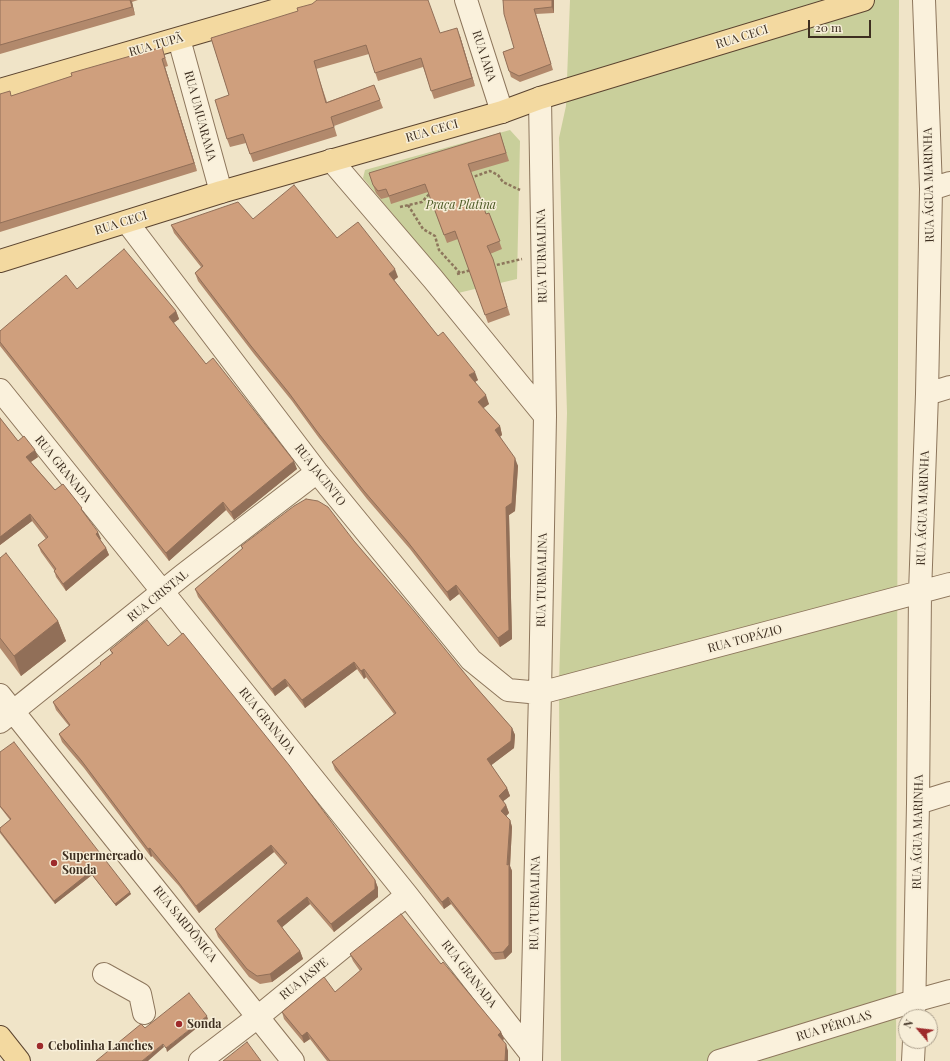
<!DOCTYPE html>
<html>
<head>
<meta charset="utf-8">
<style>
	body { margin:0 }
	#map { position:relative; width:950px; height:1061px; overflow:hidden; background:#f0e4c8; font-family:"Playfair Display",serif }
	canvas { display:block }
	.north { position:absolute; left:898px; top:1009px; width:40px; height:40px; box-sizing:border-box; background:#f7eed8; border:1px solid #ada18e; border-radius:50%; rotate:298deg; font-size:11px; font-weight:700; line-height:16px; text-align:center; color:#3d2e20 }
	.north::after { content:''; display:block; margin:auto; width:14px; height:18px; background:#9e2a2b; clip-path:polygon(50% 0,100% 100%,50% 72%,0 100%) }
	.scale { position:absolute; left:808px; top:20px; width:63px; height:18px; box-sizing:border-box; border:2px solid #3d2e20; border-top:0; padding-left:5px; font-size:12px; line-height:14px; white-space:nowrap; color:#3d2e20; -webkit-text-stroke:3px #f7eed8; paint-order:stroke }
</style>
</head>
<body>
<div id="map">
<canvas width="950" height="1061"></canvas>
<div class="north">N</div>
<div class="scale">20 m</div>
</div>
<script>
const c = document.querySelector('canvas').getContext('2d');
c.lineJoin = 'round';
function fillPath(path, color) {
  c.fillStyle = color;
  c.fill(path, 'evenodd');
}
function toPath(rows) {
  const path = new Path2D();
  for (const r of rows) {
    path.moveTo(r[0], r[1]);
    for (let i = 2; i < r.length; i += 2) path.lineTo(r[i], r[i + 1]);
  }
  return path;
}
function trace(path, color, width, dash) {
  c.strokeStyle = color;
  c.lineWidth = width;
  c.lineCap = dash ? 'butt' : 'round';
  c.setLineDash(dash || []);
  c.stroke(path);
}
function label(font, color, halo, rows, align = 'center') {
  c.font = font + ' "Playfair Display",serif';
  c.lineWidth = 3;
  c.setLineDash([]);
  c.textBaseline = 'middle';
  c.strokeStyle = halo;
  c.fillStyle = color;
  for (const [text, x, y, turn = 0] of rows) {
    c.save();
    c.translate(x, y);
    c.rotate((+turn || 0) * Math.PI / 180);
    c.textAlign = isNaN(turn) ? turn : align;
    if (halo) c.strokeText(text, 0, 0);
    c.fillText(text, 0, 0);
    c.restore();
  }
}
fillPath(toPath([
	[570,0,899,0,896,1061,561,1061,559,683,567,413,559,138,566,106],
	[510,130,520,141,517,279,458,293,363,178,365,170]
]), '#c9cf9b');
const minor = toPath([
	[466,0,502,112],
	[179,39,221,192],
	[331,160,433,279,545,416],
	[931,189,950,183],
	[127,222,317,472,471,660,508,690,540,693,950,584],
	[0,390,407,895,531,1054],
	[927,394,950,387],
	[0,695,293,1061],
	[0,722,183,575,317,472],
	[918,803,950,793],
	[104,974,140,994,144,1013],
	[914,1017,918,803,920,593,927,394,931,189,924,0],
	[200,1061,259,1016,407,895],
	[531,1061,540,693,545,416,540,98],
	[719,1061,914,1001,950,991],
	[913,1061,914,1041]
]);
const major = toPath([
	[0,90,311,0],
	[0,261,221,192,502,112,540,98,863,0],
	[0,1037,19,1061]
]);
trace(minor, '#8d765c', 24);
trace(major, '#5b4430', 24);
trace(toPath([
	[470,178,490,171,498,175,503,182,520,190],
	[408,205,423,229,435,236,439,250,460,273],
	[400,207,422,202,431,192],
	[492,266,522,259],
	[457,274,471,270]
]), '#8d765c', 2.5, [3, 2]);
trace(minor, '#faf1dc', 22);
trace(major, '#f3d9a0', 22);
fillPath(toPath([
	[0,0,138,0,132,2,135,15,0,54],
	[503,0,554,0,554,13,536,14,553,70,520,82,511,77,503,52,514,48],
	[440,33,460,36,475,86,434,99,423,67,378,81,369,54,316,69,327,102,374,85,383,108,334,126,337,136,253,162,246,143,230,147,227,139,229,95,211,38],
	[162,47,168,66,165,67,197,171,0,232,0,94,11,96],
	[500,133,509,161,471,172,486,214,489,213,502,249,490,254,495,267,510,315,488,323,458,239,447,243,428,192,391,204,389,197,381,199,376,193,373,185],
	[253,219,337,238,398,277,394,280,438,336,478,380,475,382,489,404,483,408,500,426,502,435,500,437,518,466,515,511,509,515,512,639,500,647,459,594,450,601,410,549,367,499,319,438,292,401,254,354,198,281,195,273,201,267,174,233,171,225],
	[77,289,176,311,179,319,173,323,206,364,297,469,234,520,226,510,169,561,0,346,0,331],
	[0,418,18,441,38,457,31,462,55,490,84,513,101,539,100,539,106,548,109,555,66,591,56,577,54,570,41,552,38,545,46,539,32,521,0,545],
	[354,541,475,686,512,728,515,735,514,748,491,765,507,788,510,796,503,801,506,805,509,813,506,816,510,820,512,827,510,866,512,871,512,952,505,959,495,960,451,904,444,909,335,770,332,762,394,714,366,677,364,679,357,669,305,708,288,686,275,696,198,597,195,589,242,549,241,546],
	[0,558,58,621,66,641,21,676,0,648],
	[168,646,375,880,378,888,378,897,334,932,310,904,282,927,300,951,303,959,272,982,260,984,249,977,218,937,215,929,285,865,274,852,199,913,179,886,152,856,151,857,84,768,62,742,59,734,69,726,56,710,53,702,101,664,100,663,112,654,110,650],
	[0,752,131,894,116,906,92,875,55,904,0,833,0,828,10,820,0,807],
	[350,954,441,964,501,1032,504,1039,503,1040,508,1051,508,1061,327,1061,310,1039,304,1043,284,1019,282,1012,335,992,360,971,353,961]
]), '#b2896c');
fillPath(toPath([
	[130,0,131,0,132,2,135,15],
	[552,0,554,0,554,13,552,7],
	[457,28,460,36,475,86,472,78],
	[162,59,165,67,197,171,194,163],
	[395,269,398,277,392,282,389,274],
	[176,311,179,319,171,325,169,317],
	[475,372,478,380,472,384,469,375],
	[486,395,489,404,481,410,478,402],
	[500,426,502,435,498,438,495,430],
	[35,450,38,457,29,463,26,457],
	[515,458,518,466,515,511,509,515,512,639,500,647,498,638,506,507],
	[294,461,297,469,234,520,231,512],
	[223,502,226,510,169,561,166,553],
	[30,514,32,521,0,545,0,537],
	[98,532,101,539,98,541,96,534],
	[106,548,109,555,66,591,63,584],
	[456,585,459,594,450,601,447,592],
	[58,621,66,641,21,676,14,656],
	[354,662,357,669,305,708,302,700],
	[364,669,366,677,364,679,361,671],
	[285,679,288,686,275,696,272,689],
	[512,728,515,735,514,748,489,767,487,759],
	[507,788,510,796,501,803,499,796],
	[506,805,509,813,504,818,501,811],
	[510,820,512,827,510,866,512,871,512,952,505,959,503,952],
	[271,845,274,852,199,913,196,906],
	[150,848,152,856,151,857,148,849],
	[90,872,92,875,55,904,54,901],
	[375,880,378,888,378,897,334,932,331,924],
	[130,892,131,894,116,906,115,904],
	[307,897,310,904,280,929,277,921],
	[448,897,451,904,444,909,442,902],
	[300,951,303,959,272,982,270,974],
	[207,1016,208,1019,167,1052,166,1048],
	[307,1032,310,1039,304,1043,302,1036],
	[501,1032,504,1039,500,1042,498,1035],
	[163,1044,164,1047,148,1061,142,1061],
	[506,1044,508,1051,508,1061,505,1061]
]), '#916f58');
const building = toPath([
	[0,0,130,0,132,7,0,45,0,0],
	[317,0,428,0,440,33,457,28,472,78,431,91,421,58,375,73,366,45,314,61,326,103,374,85,380,100,331,117,334,127,250,154,243,134,227,139,215,100,229,95,211,38,298,11,297,8,312,4,317,0],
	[503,0,552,0,552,7,534,9,551,64,519,76,509,71,503,52,514,48,504,14,503,0],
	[162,47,165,58,162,59,194,163,0,223,0,94,10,91,11,96,72,76,71,73,162,47],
	[500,133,506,153,468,164,486,214,489,213,500,241,487,246,493,259,507,307,485,315,455,231,444,235,425,184,389,196,386,189,378,191,373,185,369,173,500,133],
	[294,185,337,238,358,222,395,269,389,274,438,336,443,332,475,372,469,375,486,395,478,402,500,426,495,430,515,458,512,503,506,507,509,630,498,638,456,585,447,592,407,541,364,491,316,430,289,393,251,346,195,273,203,266,171,225,238,202,253,219,294,185],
	[124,249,176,311,169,317,206,364,213,358,294,461,231,512,223,502,166,553,0,342,0,331,66,275,77,289,124,249],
	[0,418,18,441,24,436,35,450,26,457,55,490,63,484,82,508,81,509,98,532,96,534,106,548,63,584,54,571,56,569,38,545,48,537,30,514,0,537,0,418],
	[306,499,318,501,328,507,354,541,414,611,475,686,512,728,511,741,487,759,507,788,499,796,506,805,501,811,510,820,507,865,509,864,509,945,503,952,492,953,448,897,442,902,332,762,396,713,364,669,361,671,354,662,302,700,285,679,272,689,195,589,243,548,241,546,294,506,306,499],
	[6,553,58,621,14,656,0,638,0,558,6,553],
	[147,620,168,646,183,633,289,765,375,880,375,889,331,924,307,897,277,921,300,951,270,974,257,976,247,969,215,929,287,863,271,845,196,906,176,879,150,848,148,849,81,760,59,734,70,725,53,702,101,664,100,663,113,653,110,650,147,620],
	[14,742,130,892,115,904,90,872,54,901,0,831,0,828,11,819,0,806,0,752,14,742],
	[401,914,441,964,443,962,501,1032,498,1035,506,1044,505,1061,330,1061,307,1032,302,1036,282,1012,324,977,335,992,362,969,350,954,401,914],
	[189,993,207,1016,166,1048,163,1044,142,1061,96,1061,141,1024,145,1028,189,993],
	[247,1042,261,1061,223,1061,247,1042]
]);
fillPath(building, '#cf9f7d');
trace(building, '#916f58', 1);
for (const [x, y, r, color] of [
	[54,863,4,"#9e2a2b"],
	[179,1024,4,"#9e2a2b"],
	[40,1046,4,"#9e2a2b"]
]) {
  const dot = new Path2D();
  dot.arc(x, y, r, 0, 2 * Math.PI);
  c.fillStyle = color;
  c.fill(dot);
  trace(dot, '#f7eed8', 1.5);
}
label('12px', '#3d2e20', '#f7eed8', [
	["RUA CECI",742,37,-17],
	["RUA TUPÃ",156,45,-16],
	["RUA IARA",484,56,72],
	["RUA UMUARAMA",200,116,75],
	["RUA CECI",432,131,-16],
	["RUA ÁGUA MARINHA",929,185,-91],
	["RUA CECI",121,223,-17],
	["RUA TURMALINA",542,256,-91],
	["RUA GRANADA",63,469,51],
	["RUA JACINTO",320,475,52],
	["RUA ÁGUA MARINHA",923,508,-88],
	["RUA TURMALINA",542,580,-89],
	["RUA CRISTAL",158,596,-39],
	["RUA TOPÁZIO",745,639,-15],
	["RUA GRANADA",267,721,51],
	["RUA ÁGUA MARINHA",918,832,-89],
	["RUA TURMALINA",535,903,-89],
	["RUA SARDÔNICA",185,924,51],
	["RUA GRANADA",469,974,52],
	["RUA JASPE",304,979,-39],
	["RUA PÉROLAS",834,1026,-17]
]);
label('italic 12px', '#4d5a26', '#f7eed8', [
	["Praça Platina",461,205]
]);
label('bold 12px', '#3d2e20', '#f7eed8', [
	["Supermercado",62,856],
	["Sonda",62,870],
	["Sonda",187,1024],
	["Cebolinha Lanches",48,1046]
], 'left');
</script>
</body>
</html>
